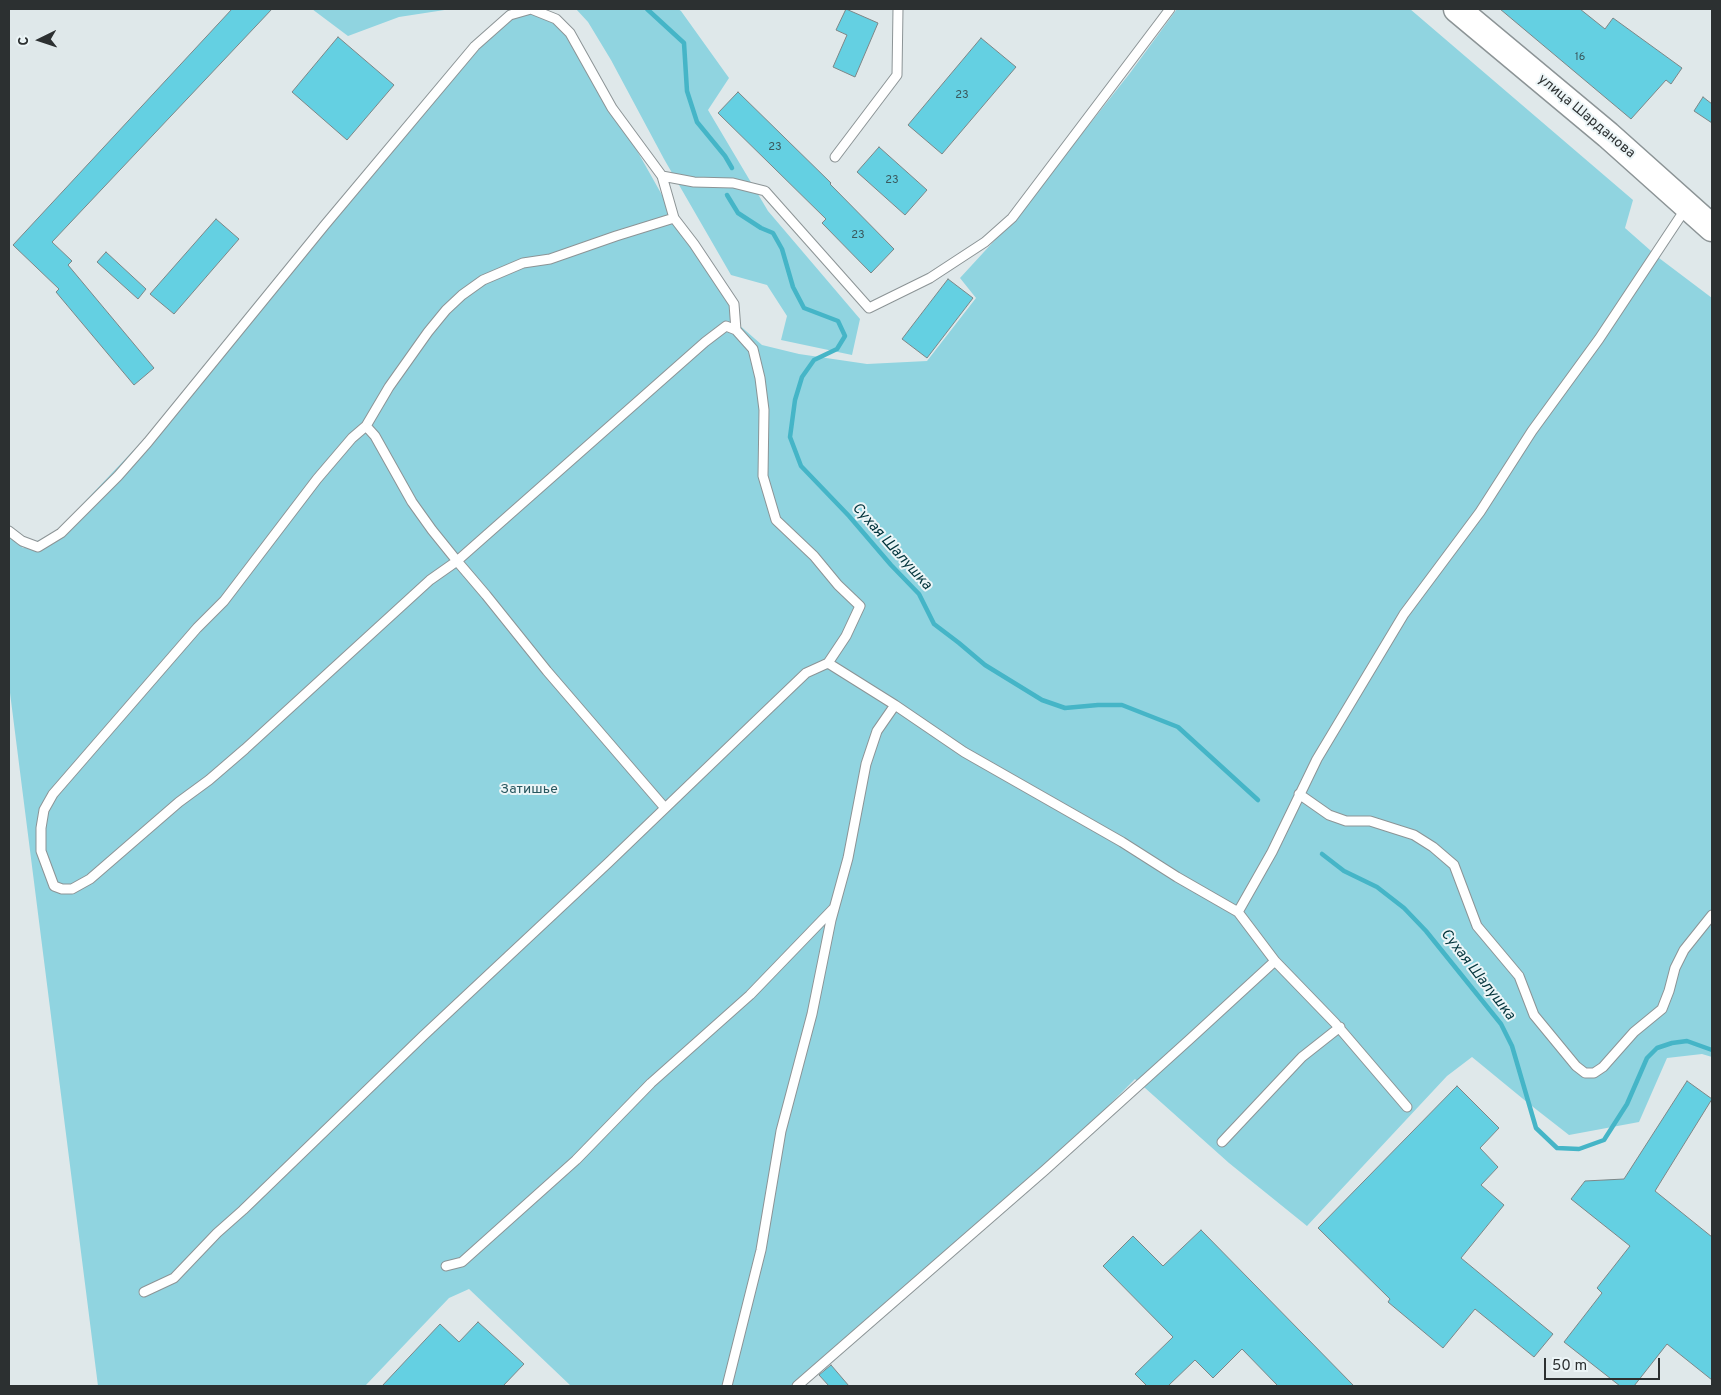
<!DOCTYPE html>
<html>
<head>
<meta charset="utf-8">
<style>
	body { margin:0 }
	#map { position:relative; width:1721px; height:1395px; overflow:hidden; background:#dfe8ea; font-family:Overpass,sans-serif }
	canvas { display:block }
	.frame { position:absolute; inset:0; border:10px solid #2c3031; pointer-events:none }
	.north { position:absolute; left:15px; top:15px; width:50px; height:50px; -webkit-text-stroke:4px #ecf5f7; paint-order:stroke; rotate:266deg; font-size:14px; font-weight:700; line-height:20px; text-align:center; color:#2c3031 }
	.north::after { content:''; display:block; margin:auto; width:18px; height:22px; background:#2c3031; clip-path:polygon(50% 0,100% 100%,50% 72%,0 100%) }
	.scale { position:absolute; left:1544px; top:1358px; width:116px; height:22px; box-sizing:border-box; border:2px solid #2c3031; border-top:0; padding-left:6px; font-size:15px; line-height:18px; white-space:nowrap; color:#2c3031; -webkit-text-stroke:4px #ecf5f7; paint-order:stroke }
</style>
</head>
<body>
<div id="map">
<canvas width="1721" height="1395"></canvas>
<div class="frame"></div>
<div class="north">С</div>
<div class="scale">50 m</div>
</div>
<script>
const c = document.querySelector('canvas').getContext('2d');
c.lineJoin = 'round';
function fillPath(path, color) {
  c.fillStyle = color;
  c.fill(path, 'evenodd');
}
function toPath(rows) {
  const path = new Path2D();
  for (const r of rows) {
    path.moveTo(r[0], r[1]);
    for (let i = 2; i < r.length; i += 2) path.lineTo(r[i], r[i + 1]);
  }
  return path;
}
function trace(path, color, width, dash) {
  c.strokeStyle = color;
  c.lineWidth = width;
  c.lineCap = dash ? 'butt' : 'round';
  c.setLineDash(dash || []);
  c.stroke(path);
}
function label(font, color, halo, rows, align = 'center') {
  c.font = font + ' Overpass,sans-serif';
  c.lineWidth = 4;
  c.setLineDash([]);
  c.textBaseline = 'middle';
  c.strokeStyle = halo;
  c.fillStyle = color;
  for (const [text, x, y, turn = 0] of rows) {
    c.save();
    c.translate(x, y);
    c.rotate((+turn || 0) * Math.PI / 180);
    c.textAlign = isNaN(turn) ? turn : align;
    if (halo) c.strokeText(text, 0, 0);
    c.fillText(text, 0, 0);
    c.restore();
  }
}
fillPath(toPath([
	[312,9,451,9,399,17,348,36],
	[518,9,564,21,662,195,678,216,734,298,738,324,762,345,799,354,867,364,927,361,976,298,960,278,1017,216,1130,73,1177,9,1410,9,1633,200,1625,228,1659,258,1712,298,1712,1057,1702,1054,1667,1058,1639,1122,1569,1135,1528,1103,1472,1057,1447,1076,1307,1226,1229,1163,1135,1079,1045,1170,840,1351,791,1386,571,1386,469,1289,449,1298,365,1386,98,1386,9,685,9,534,23,548,56,532,148,435,471,48],
	[576,9,678,9,681,11,729,78,708,110,768,211,860,319,852,355,781,340,787,316,767,285,731,275,664,159,611,60,588,22]
]), '#90d4e0');
trace(toPath([
	[647,9,684,43,687,91,697,122,725,156,732,168],
	[727,195,738,213,761,228,773,233,782,249,793,287,804,308,838,321,845,336,837,349,814,360,802,377,795,400,790,437,801,466,849,516,891,565,919,594,934,624,959,643,985,665,1042,700,1065,708,1098,705,1122,705,1178,727,1258,800],
	[1322,854,1344,871,1377,887,1404,908,1426,931,1501,1024,1512,1046,1536,1128,1557,1148,1579,1149,1604,1140,1627,1104,1647,1058,1657,1048,1672,1043,1687,1041,1712,1050]
]), '#45b5c7', 4.5);
const building = toPath([
	[232,9,272,9,52,242,72,261,68,265,154,368,134,385,56,292,59,289,13,245,232,9],
	[846,9,878,23,855,77,833,67,847,35,836,30,846,9],
	[1500,9,1580,9,1605,29,1613,18,1682,68,1671,84,1666,80,1631,119,1500,9],
	[338,37,394,85,347,140,292,92,338,37],
	[981,38,1016,67,942,154,908,125,981,38],
	[738,92,831,183,830,184,894,249,871,273,822,223,826,219,718,113,738,92],
	[1703,97,1712,104,1712,123,1694,111,1703,97],
	[879,147,927,190,905,215,857,172,879,147],
	[216,219,239,239,174,314,150,294,216,219],
	[106,252,146,289,138,299,97,262,106,252],
	[948,279,973,298,927,358,902,339,948,279],
	[1687,1081,1712,1099,1655,1191,1712,1237,1712,1380,1667,1344,1634,1386,1620,1386,1564,1342,1602,1293,1597,1288,1630,1246,1571,1199,1585,1181,1624,1179,1687,1081],
	[1457,1086,1499,1128,1480,1148,1498,1167,1481,1185,1504,1205,1461,1258,1553,1334,1534,1357,1475,1309,1443,1348,1388,1302,1390,1299,1318,1228,1457,1086],
	[1201,1230,1354,1386,1278,1386,1242,1349,1213,1378,1195,1360,1168,1386,1147,1386,1135,1374,1173,1337,1103,1266,1133,1236,1163,1266,1201,1230],
	[478,1322,524,1364,503,1386,382,1386,440,1324,459,1342,478,1322],
	[831,1365,849,1386,829,1386,819,1375,831,1365]
]);
fillPath(building, '#64d0e2');
trace(building, '#7d8687', 1);
const service = toPath([
	[835,157,897,75,898,9],
	[674,218,694,244,734,304,736,330],
	[366,426,389,387,428,332,446,310,462,295,483,280,523,263,550,259,616,236,674,218,662,176],
	[9,531,22,541,38,547,61,533,118,476,148,442,324,226,475,46,510,15,531,9,556,19,570,33,612,108,662,176,694,182,733,183,765,191,869,308,930,278,985,242,1012,218,1170,9],
	[1299,794,1329,815,1346,821,1370,821,1414,835,1433,847,1454,865,1477,926,1519,976,1534,1015,1576,1066,1585,1073,1594,1073,1603,1067,1634,1032,1662,1009,1669,991,1675,968,1684,950,1712,915],
	[665,808,547,671,486,595,457,561,432,530,412,502,375,436,366,426,352,438,317,479,224,601,197,628,53,794,44,810,41,828,41,851,54,886,62,889,72,889,90,879,179,802,209,780,245,749,430,580,457,561,705,342,726,326,736,330,753,349,760,378,764,410,763,476,776,520,814,556,838,585,860,606,846,636,828,663],
	[1275,961,1335,1023,1407,1107],
	[1222,1142,1302,1057,1340,1027],
	[446,1266,462,1262,576,1160,651,1083,750,995,834,908],
	[144,1292,174,1278,217,1233,243,1210,423,1036,608,863,760,717,806,673,828,663,895,705,964,752,1122,842,1177,877,1238,912,1272,852,1317,759,1404,614,1480,512,1532,431,1599,339,1686,208],
	[727,1386,761,1250,781,1131,812,1014,831,920,848,858,866,764,877,731,895,705],
	[797,1386,1045,1170,1190,1039,1275,961,1238,912]
]);
const secondary = toPath([
	[1457,9,1608,135,1712,228]
]);
trace(service, '#8c9496', 11);
trace(secondary, '#8c9496', 29);
trace(service, '#fff', 9);
trace(secondary, '#fff', 26);
label('11px', '#3a585d', null, [
	["16",1580,58],
	["23",962,96],
	["23",775,148],
	["23",892,181],
	["23",858,236]
]);
label('14px', '#2c3031', '#ecf5f7', [
	["улица Шарданова",1586,117,40]
]);
label('14px', '#295860', '#ecf5f7', [
	["Затишье",529,790]
]);
label('italic 15px', '#00333b', '#ecf5f7', [
	["Сухая Шалушка",891,547,48],
	["Сухая Шалушка",1477,975,52]
]);
</script>
</body>
</html>
